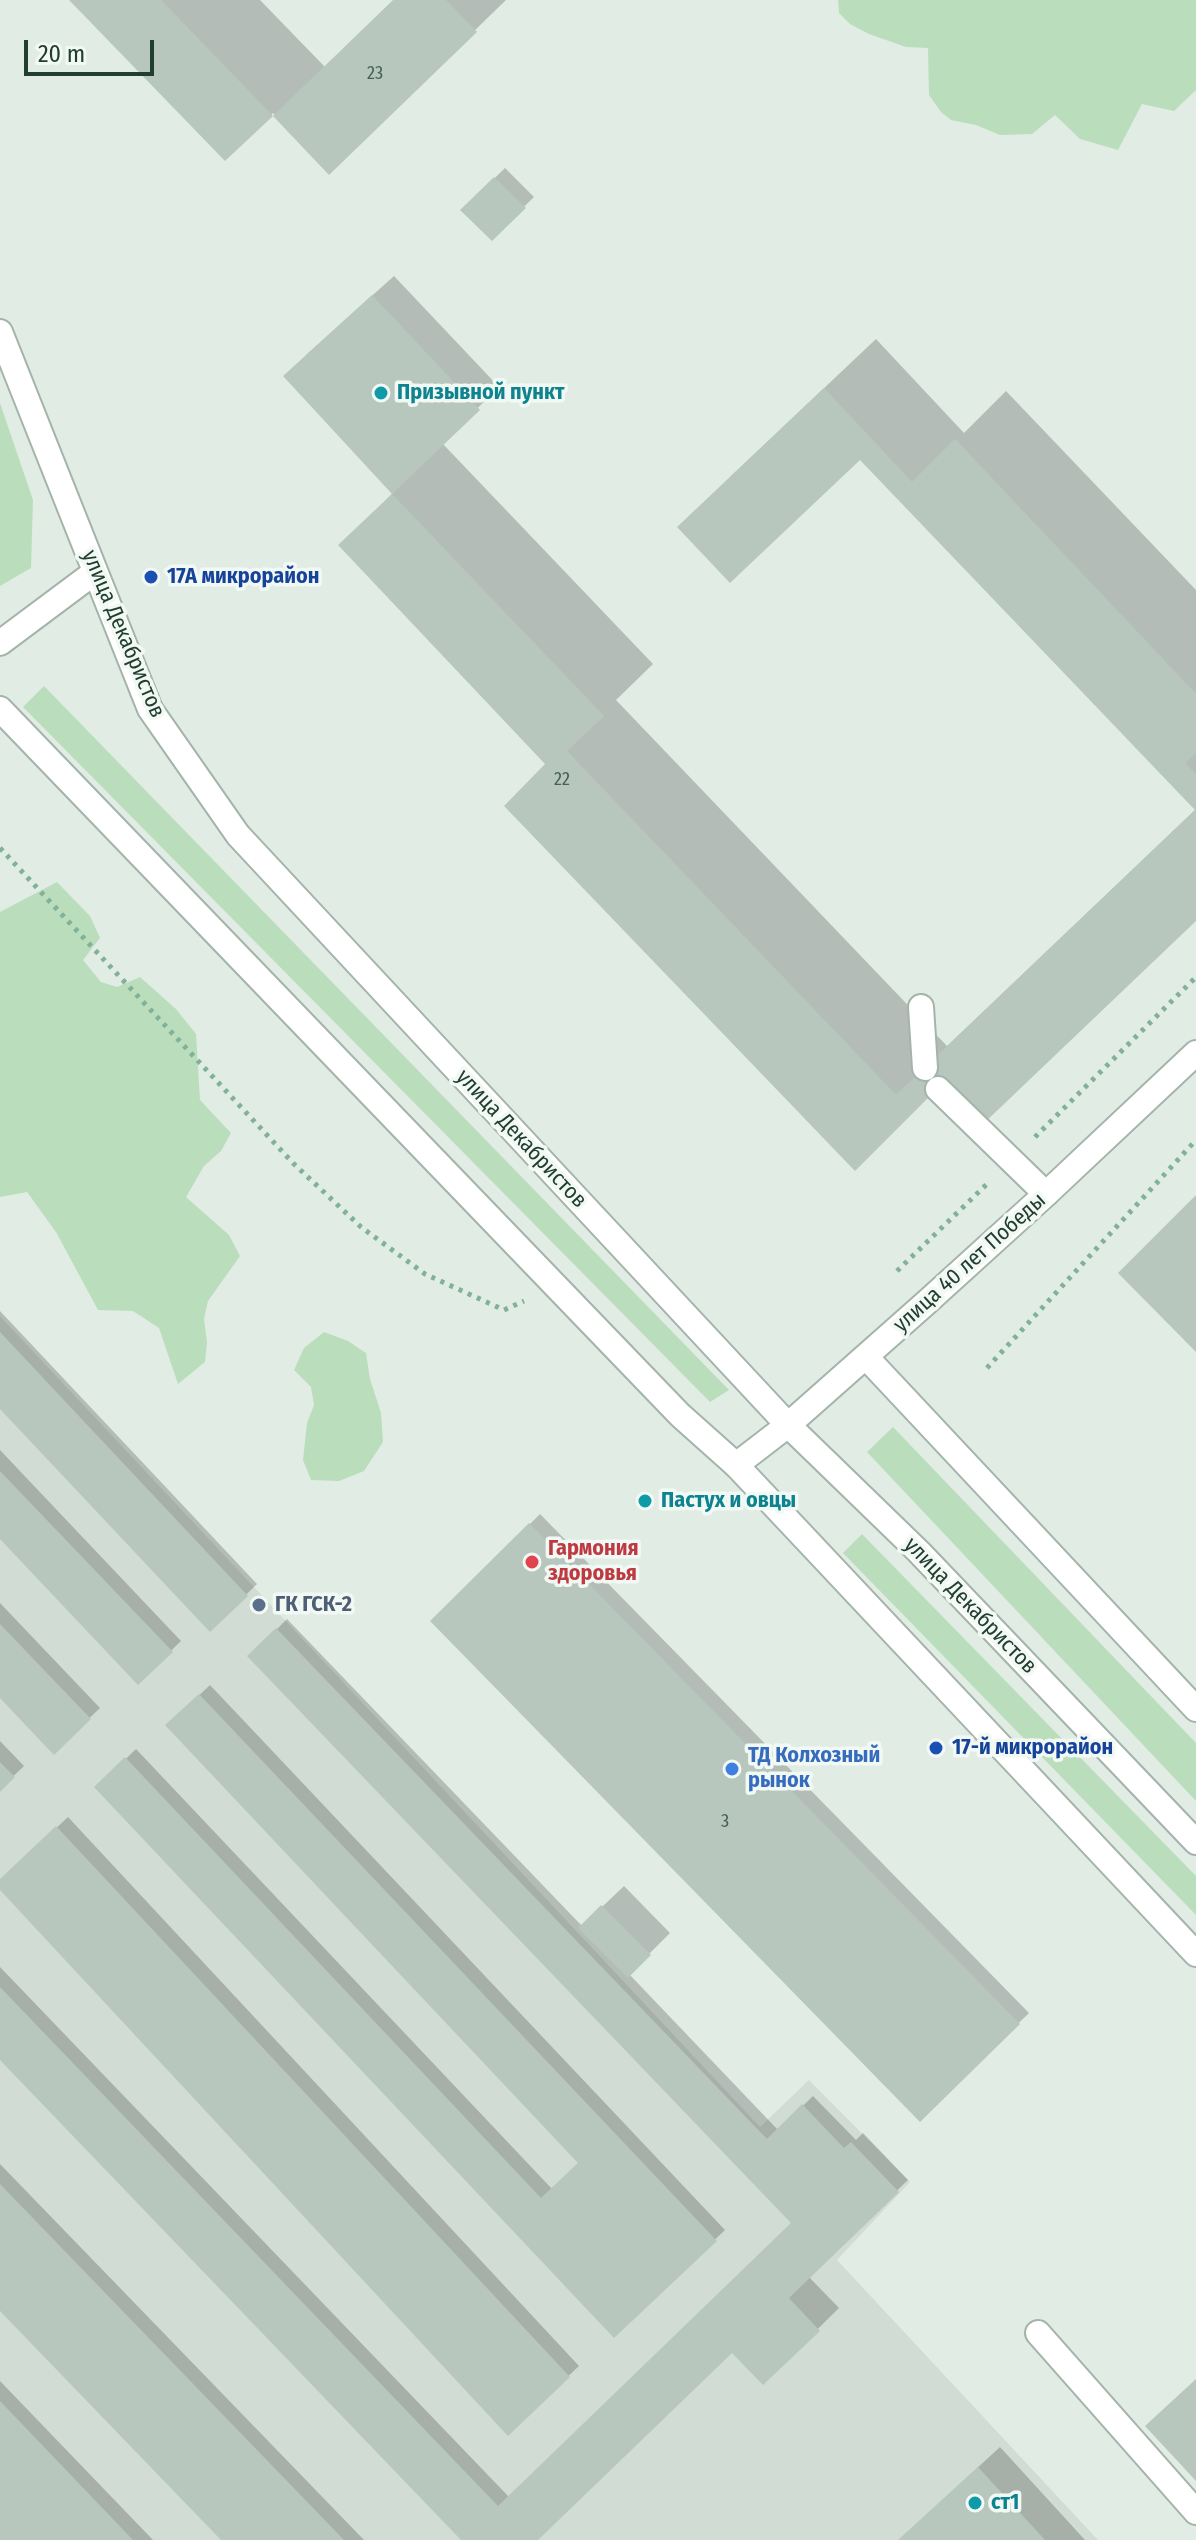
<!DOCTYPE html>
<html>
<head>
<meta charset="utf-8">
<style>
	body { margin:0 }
	#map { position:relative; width:1196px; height:2540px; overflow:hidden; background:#e1ece5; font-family:"Fira Sans Condensed",sans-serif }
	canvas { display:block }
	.scale { position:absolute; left:24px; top:40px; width:130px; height:36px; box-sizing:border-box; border:4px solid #213e30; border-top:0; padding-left:10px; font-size:24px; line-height:28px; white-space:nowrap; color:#213e30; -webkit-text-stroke:6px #f2f9f4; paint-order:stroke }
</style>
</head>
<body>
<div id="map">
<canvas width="1196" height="2540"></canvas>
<div class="scale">20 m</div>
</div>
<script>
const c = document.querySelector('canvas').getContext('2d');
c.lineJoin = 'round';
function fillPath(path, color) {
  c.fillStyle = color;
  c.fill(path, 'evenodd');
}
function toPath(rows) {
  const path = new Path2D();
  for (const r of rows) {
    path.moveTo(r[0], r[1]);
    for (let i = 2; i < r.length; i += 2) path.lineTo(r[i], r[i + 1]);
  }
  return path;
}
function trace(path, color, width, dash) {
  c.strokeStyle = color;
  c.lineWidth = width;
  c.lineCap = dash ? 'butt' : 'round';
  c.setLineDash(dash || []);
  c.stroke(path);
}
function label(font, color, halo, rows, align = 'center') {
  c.font = font + ' "Fira Sans Condensed",sans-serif';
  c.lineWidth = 7;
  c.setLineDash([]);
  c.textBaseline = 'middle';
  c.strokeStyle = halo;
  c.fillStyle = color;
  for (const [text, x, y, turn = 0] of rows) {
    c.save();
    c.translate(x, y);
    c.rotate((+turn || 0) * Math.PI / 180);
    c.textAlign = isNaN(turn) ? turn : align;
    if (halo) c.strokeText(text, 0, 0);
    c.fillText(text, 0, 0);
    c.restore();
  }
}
fillPath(toPath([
	[0,1316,760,2127,809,2080,910,2182,837,2260,1098,2540,0,2540]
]), '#d0dcd4');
fillPath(toPath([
	[838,0,1196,0,1196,90,1174,111,1142,104,1118,150,1080,139,1055,115,1032,134,1000,135,976,125,951,120,941,112,929,95,928,48,906,47,869,34,850,24,839,13],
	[0,403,33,500,31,568,0,586],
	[44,686,729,1390,710,1402,23,707],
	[57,882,90,916,100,938,83,960,101,982,117,987,140,977,176,1009,196,1034,200,1100,231,1133,221,1151,204,1166,186,1197,229,1235,240,1256,208,1301,204,1319,207,1342,205,1362,178,1384,159,1328,133,1311,98,1310,56,1232,27,1192,0,1197,0,912],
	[324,1332,348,1341,366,1353,370,1379,381,1413,383,1442,364,1471,339,1481,311,1480,303,1460,307,1423,314,1405,311,1387,294,1370,304,1348],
	[893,1427,1196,1743,1196,1801,867,1452],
	[862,1534,1196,1876,1196,1915,843,1553]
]), '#badebc');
fillPath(toPath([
	[72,0,260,0,325,67,394,0,506,0,329,172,273,113,225,158],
	[505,168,534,197,492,238,462,210],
	[394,276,499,387,442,443,653,664,616,700,947,1046,1196,809,1196,918,943,1081,855,1168,547,764,340,545,394,492,306,355],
	[876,339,964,433,1006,391,1196,590,1196,809,860,457,730,477],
	[0,1311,257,1584,210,1630,0,1406],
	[0,1450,181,1641,139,1682,0,1537],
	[540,1514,1029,2013,920,2119,433,1621],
	[0,1603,100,1708,54,1752,0,1695],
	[287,1619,582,1926,624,1886,670,1933,629,1974,778,2130,813,2096,856,2140,863,2133,908,2180,808,2276,839,2308,763,2383,732,2350,535,2540,463,2540,0,2057,0,1967,509,2497,793,2223,250,1656],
	[210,1685,725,2230,614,2336,97,1787,136,1749,553,2190,581,2163,168,1725],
	[0,1741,24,1766,0,1789],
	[68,1817,579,2366,508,2433,0,1887,0,1881],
	[0,2164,364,2540,224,2540,0,2308],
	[0,2381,153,2540,0,2540],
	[1000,2447,1085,2540,899,2540]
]), '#0003');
fillPath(toPath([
	[69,0,161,0,273,116,225,161],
	[393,0,446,0,477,32,329,175,273,116],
	[494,177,526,208,492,241,460,210],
	[372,295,480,410,392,494,604,716,567,751,896,1095,1195,810,860,460,730,583,677,527,824,388,912,482,955,439,1196,694,1196,753,1185,763,1196,774,1196,921,982,1125,943,1083,855,1171,504,806,545,764,338,545,392,494,283,376],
	[1196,1195,1196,1352,1118,1273],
	[0,1332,248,1596,210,1632,0,1409],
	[0,1471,173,1652,138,1685,0,1539],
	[529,1523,1020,2024,920,2122,430,1621],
	[0,1624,91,1719,54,1755,0,1698],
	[276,1628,767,2139,802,2104,844,2148,851,2142,899,2192,789,2298,820,2331,763,2385,732,2353,538,2540,461,2540,0,2060,0,1987,498,2506,791,2223,247,1656],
	[199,1694,717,2241,614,2338,94,1787,125,1757,541,2198,578,2163,165,1725],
	[0,1762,15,1777,0,1792],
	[56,1826,570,2377,508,2436,0,1890,0,1879],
	[601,1905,651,1955,628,1978,578,1928],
	[0,2184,344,2540,221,2540,0,2311],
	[1196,2379,1196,2481,1145,2426],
	[0,2401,133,2540,0,2540],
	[978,2467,1045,2540,898,2540]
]), '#b7c7be');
const service = toPath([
	[921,1007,925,1068],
	[938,1089,1046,1194],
	[1038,2333,1196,2512]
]);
const minor = toPath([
	[866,1357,1196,1709],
	[736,1465,788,1425,927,1302,1046,1194,1196,1053]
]);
const tertiary = toPath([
	[0,332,150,709,238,835,788,1425,919,1552,1196,1842],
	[0,643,95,572],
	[0,709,680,1415,736,1465,1196,1954]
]);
trace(service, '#a4b4ab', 28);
trace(minor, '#a4b4ab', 28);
trace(tertiary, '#a4b4ab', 28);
trace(toPath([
	[0,848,293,1163,361,1227,425,1274,504,1310,524,1301],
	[1035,1137,1196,977],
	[897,1271,988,1183],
	[987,1368,1196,1140]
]), '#81b199', 5, [4, 6]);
trace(service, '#fff', 24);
trace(minor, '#fff', 24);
trace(tertiary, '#fff', 24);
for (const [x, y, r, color] of [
	[381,393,8,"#0f9aa8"],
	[151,577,8,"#1a4fb4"],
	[645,1501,8,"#0f9aa8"],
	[532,1562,8,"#e0444e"],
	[259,1605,8,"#5c6f8a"],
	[936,1748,8,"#1a4fb4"],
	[732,1769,8,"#3f7fe0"],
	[975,2503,8,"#0f9aa8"]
]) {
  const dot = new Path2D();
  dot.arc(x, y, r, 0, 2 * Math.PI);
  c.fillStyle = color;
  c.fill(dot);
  trace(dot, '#f2f9f4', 3);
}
label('18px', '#466054', null, [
	["23",375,74],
	["22",562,780],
	["3",725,1822]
]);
label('bold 22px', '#0d838f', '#f2f9f4', [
	["Призывной пункт",397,393],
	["Пастух и овцы",661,1501],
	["ст1",991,2503]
], 'left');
label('bold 22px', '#164399', '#f2f9f4', [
	["17А микрорайон",167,577],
	["17-й микрорайон",952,1748]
], 'left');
label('22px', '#213e30', '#f2f9f4', [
	["улица Декабристов",123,634,67],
	["улица Декабристов",521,1139,47],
	["улица 40 лет Победы",970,1263,-42],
	["улица Декабристов",970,1606,46]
]);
label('bold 22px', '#be3a42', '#f2f9f4', [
	["Гармония",548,1549],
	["здоровья",548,1574]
], 'left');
label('bold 22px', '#4e5e75', '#f2f9f4', [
	["ГК ГСК-2",275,1605]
], 'left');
label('bold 22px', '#366cbe', '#f2f9f4', [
	["ТД Колхозный",748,1756],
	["рынок",748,1781]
], 'left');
</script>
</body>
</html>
